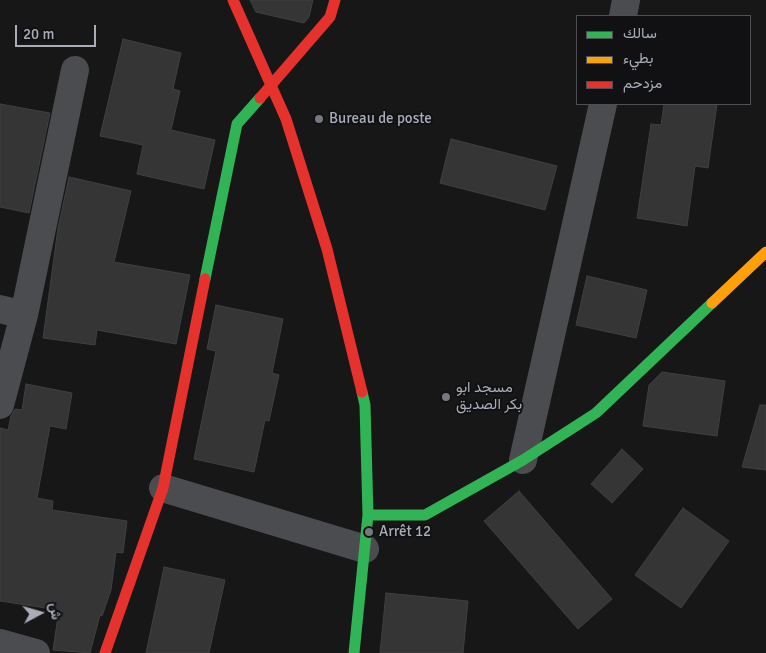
<!DOCTYPE html>
<html>
<head>
<meta charset="utf-8">
<style>
	body { margin:0 }
	#map { position:relative; width:766px; height:653px; overflow:hidden; background:#171717; font-family:Signika,Vazirmatn,sans-serif }
	canvas { display:block }
	.legend { position:absolute; left:576px; top:15px; width:175px; height:90px; box-sizing:border-box; background:#111113; border:1px solid #4d4f55; margin:0; padding:6px 9px; list-style:none; font-size:15px; color:#a8adb8 }
	.legend li { display:flex; align-items:center; gap:10px; height:25px }
	.legend b { width:25px; border:1px solid #4d4f55 }
	.north { position:absolute; left:15px; top:588px; width:50px; height:50px; -webkit-text-stroke:4px #111113; paint-order:stroke; rotate:84deg; font-size:14px; font-weight:700; line-height:20px; text-align:center; color:#a8adb8 }
	.north::after { content:''; display:block; margin:auto; width:18px; height:22px; background:#a8adb8; clip-path:polygon(50% 0,100% 100%,50% 72%,0 100%) }
	.scale { position:absolute; left:15px; top:25px; width:81px; height:22px; box-sizing:border-box; border:2px solid #a8adb8; border-top:0; padding-left:6px; font-size:15px; line-height:18px; white-space:nowrap; color:#a8adb8; -webkit-text-stroke:4px #111113; paint-order:stroke }
</style>
</head>
<body>
<div id="map">
<canvas width="766" height="653"></canvas>
<ul class="legend">
<li><b style="height:6px;background:#30b455"></b>سالك</li>
<li><b style="height:6px;background:#ff9f0a"></b>بطيء</li>
<li><b style="height:6px;background:#e5322d"></b>مزدحم</li>
</ul>
<div class="north">ش</div>
<div class="scale">20 m</div>
</div>
<script>
const c = document.querySelector('canvas').getContext('2d');
c.lineJoin = 'round';
function fillPath(path, color) {
  c.fillStyle = color;
  c.fill(path, 'evenodd');
}
function toPath(rows) {
  const path = new Path2D();
  for (const r of rows) {
    path.moveTo(r[0], r[1]);
    for (let i = 2; i < r.length; i += 2) path.lineTo(r[i], r[i + 1]);
  }
  return path;
}
function trace(path, color, width, dash) {
  c.strokeStyle = color;
  c.lineWidth = width;
  c.lineCap = dash ? 'butt' : 'round';
  c.setLineDash(dash || []);
  c.stroke(path);
}
function label(font, color, halo, rows, align = 'center') {
  c.font = font + ' Signika,Vazirmatn,sans-serif';
  c.lineWidth = 4;
  c.setLineDash([]);
  c.textBaseline = 'middle';
  c.strokeStyle = halo;
  c.fillStyle = color;
  for (const [text, x, y, turn = 0] of rows) {
    c.save();
    c.translate(x, y);
    c.rotate((+turn || 0) * Math.PI / 180);
    c.textAlign = isNaN(turn) ? turn : align;
    if (halo) c.strokeText(text, 0, 0);
    c.fillText(text, 0, 0);
    c.restore();
  }
}
const building = toPath([
	[250,0,313,0,309,17,304,23,256,12,250,0],
	[123,39,181,53,173,89,180,91,171,130,215,140,204,189,137,174,143,145,100,136,123,39],
	[0,104,50,113,29,213,0,207,0,104],
	[664,104,717,104,708,168,695,166,687,226,637,218,651,124,661,125,664,104],
	[451,139,557,166,545,210,440,183,451,139],
	[69,177,131,191,114,262,190,275,176,344,97,330,95,345,43,338,58,228,69,177],
	[587,276,647,290,636,338,576,325,587,276],
	[216,305,283,319,272,373,279,375,269,421,265,420,254,472,194,459,216,351,207,349,216,305],
	[662,372,725,381,717,436,643,426,649,385,662,372],
	[26,384,72,393,66,429,50,426,37,498,53,501,52,510,127,521,123,553,116,552,111,590,102,616,100,615,90,653,53,650,59,610,0,601,0,428,8,430,11,416,15,409,22,410,26,384],
	[760,405,766,405,766,470,742,467,760,405],
	[622,449,643,469,612,503,591,484,622,449],
	[519,491,612,599,578,629,484,521,519,491],
	[683,508,729,541,681,608,635,575,683,508],
	[164,567,225,580,209,653,146,653,164,567],
	[386,593,468,601,463,653,380,653,386,593]
]);
fillPath(building, '#353536');
trace(building, '#3f4043', 1);
trace(toPath([
	[623,16,626,0],
	[0,309,24,315,0,405],
	[24,315,75,70],
	[523,460,603,104],
	[163,488,365,549],
	[0,643,36,653]
]), '#4b4c50', 28);
trace(toPath([
	[205,279,237,124,260,98],
	[368,515,425,515,523,460,596,413,712,303],
	[354,653,368,515,365,405,362,392]
]), '#30b455', 11);
trace(toPath([
	[712,303,766,252]
]), '#ff9f0a', 11);
trace(toPath([
	[233,0,286,119,327,249,362,392],
	[260,98,330,17,335,0],
	[105,653,163,488,205,279]
]), '#e5322d', 11);
for (const [x, y, r, color] of [
	[319,119,5,"#757880"],
	[446,397,5,"#757880"],
	[369,532,5,"#757880"]
]) {
  const dot = new Path2D();
  dot.arc(x, y, r, 0, 2 * Math.PI);
  c.fillStyle = color;
  c.fill(dot);
  trace(dot, '#111113', 2);
}
label('15px', '#a8adb8', '#111113', [
	["Bureau de poste",329,119],
	["مسجد ابو",456,388],
	["بكر الصديق",456,405],
	["Arrêt 12",379,532]
], 'left');
</script>
</body>
</html>
